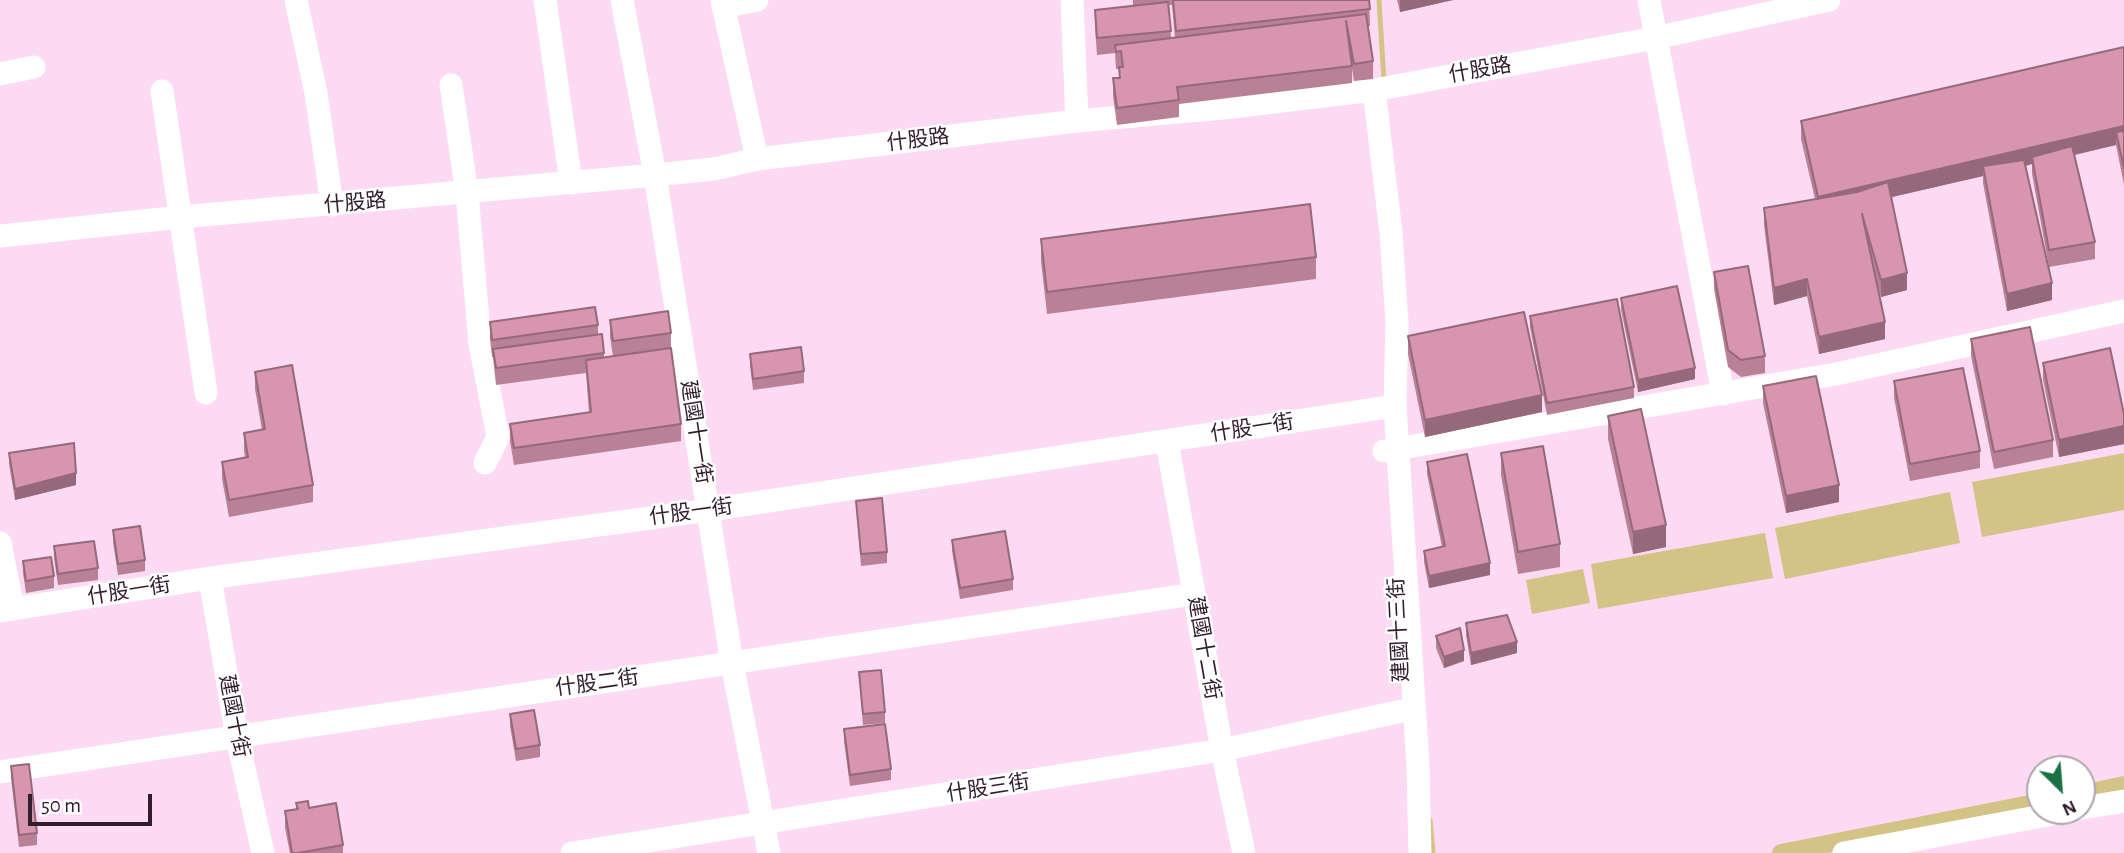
<!DOCTYPE html>
<html>
<head>
<meta charset="utf-8">
<style>
	body { margin:0 }
	#map { position:relative; width:2124px; height:853px; overflow:hidden; background:#fcdaf3; font-family:"Alegreya Sans",sans-serif }
	canvas { display:block }
	.north { position:absolute; left:2026px; top:755px; width:70px; height:70px; box-sizing:border-box; background:#fff; border:2px solid #ada5ab; border-radius:50%; rotate:155deg; font-size:19px; font-weight:700; line-height:28px; text-align:center; color:#311d2d }
	.north::after { content:''; display:block; margin:auto; width:24px; height:32px; background:#1c7144; clip-path:polygon(50% 0,100% 100%,50% 72%,0 100%) }
	.scale { position:absolute; left:28px; top:794px; width:124px; height:32px; box-sizing:border-box; border:4px solid #311d2d; border-top:0; padding-left:9px; font-size:21px; line-height:24px; white-space:nowrap; color:#311d2d; -webkit-text-stroke:5px #fff; paint-order:stroke }
</style>
</head>
<body>
<div id="map">
<canvas width="2124" height="853"></canvas>
<div class="north">N</div>
<div class="scale">50 m</div>
</div>
<script>
const c = document.querySelector('canvas').getContext('2d');
c.lineJoin = 'round';
function fillPath(path, color) {
  c.fillStyle = color;
  c.fill(path, 'evenodd');
}
function toPath(rows) {
  const path = new Path2D();
  for (const r of rows) {
    path.moveTo(r[0], r[1]);
    for (let i = 2; i < r.length; i += 2) path.lineTo(r[i], r[i + 1]);
  }
  return path;
}
function trace(path, color, width, dash) {
  c.strokeStyle = color;
  c.lineWidth = width;
  c.lineCap = dash ? 'butt' : 'round';
  c.setLineDash(dash || []);
  c.stroke(path);
}
function label(font, color, halo, rows, align = 'center') {
  c.font = font + ' "Alegreya Sans","Noto Sans TC",sans-serif';
  c.lineWidth = 5;
  c.setLineDash([]);
  c.textBaseline = 'middle';
  c.strokeStyle = halo;
  c.fillStyle = color;
  for (const [text, x, y, turn = 0] of rows) {
    c.save();
    c.translate(x, y);
    c.rotate((+turn || 0) * Math.PI / 180);
    c.textAlign = isNaN(turn) ? turn : align;
    if (halo) c.strokeText(text, 0, 0);
    c.fillText(text, 0, 0);
    c.restore();
  }
}
fillPath(toPath([
	[2124,453,2124,510,1982,537,1972,482],
	[1950,492,1960,543,1785,579,1775,528],
	[1765,533,1773,578,1598,609,1591,564],
	[1583,569,1590,603,1532,614,1526,580]
]), '#d3c386');
trace(toPath([
	[1379,0,1384,81],
	[1430,820,1433,853]
]), '#d3c386', 5);
trace(toPath([
	[2082,794,2124,785],
	[1781,853,2040,802]
]), '#d3c386', 18);
trace(toPath([
	[296,0,316,93,332,205],
	[545,0,571,183],
	[622,0,655,175,732,663,769,853],
	[722,0,757,159],
	[1072,0,1077,121],
	[1649,0,1723,394],
	[723,7,757,0],
	[0,74,34,67],
	[451,85,467,193,480,344,498,437,485,463],
	[162,91,206,393],
	[0,236,181,217,655,175,714,169,757,159,1077,121,1223,108,1374,90,1655,38,1829,0],
	[1395,406,1418,765,1420,853],
	[1167,442,1222,750,1244,853],
	[1384,451,1836,374,2124,311],
	[0,543,13,609],
	[210,578,237,737,263,853],
	[0,611,210,578,709,510,1395,406,1397,322,1391,233,1374,90],
	[0,772,1194,594],
	[2082,808,2124,801],
	[572,853,1222,750,1402,711],
	[1844,853,2069,811]
]), '#fff', 23);
fillPath(toPath([
	[1133,0,1369,0,1370,26,1368,26,1373,61,1373,79,1354,81,1352,69,1352,83,1179,104,1179,117,1117,125,1113,96,1113,78,1119,78,1119,69,1116,69,1115,53,1097,55,1095,27,1095,10,1133,6],
	[1169,5,1172,5,1175,38,1171,38],
	[1397,0,1453,0,1400,12],
	[2124,47,2124,185,2116,145,2075,155,2095,242,2095,259,2049,267,2032,174,2032,164,2026,166,2052,300,2007,311,1983,183,1983,176,1892,197,1907,290,1881,297,1876,280,1885,339,1819,354,1807,296,1774,305,1764,225,1764,208,1815,199,1801,139,1801,121],
	[1041,239,1316,257,1316,279,1047,314,1041,261],
	[1714,272,1765,356,1765,373,1741,377,1728,367,1714,289],
	[1621,298,1695,379,1638,392,1621,310],
	[1530,316,1634,387,1634,398,1547,415,1530,327],
	[610,320,671,333,671,348,681,424,681,441,514,465,510,441,510,424,589,413,586,373,496,385,493,357,492,357,490,339,490,322,598,325,598,334,604,353,604,357,613,356,610,337],
	[1408,336,1542,412,1425,437,1408,354],
	[1971,339,2053,440,2053,457,1994,469,1971,356],
	[750,354,804,371,804,383,753,390,750,365],
	[2043,363,2124,414,2124,444,2059,457,2043,380],
	[255,372,313,485,313,502,229,517,222,479,222,462,245,458,244,450,244,433,262,430,255,389],
	[1894,381,1980,451,1980,468,1910,481,1894,398],
	[1763,386,1839,502,1786,513,1763,403],
	[1608,416,1666,547,1633,554,1608,439],
	[9,453,76,485,15,500,9,464],
	[1501,453,1560,544,1560,567,1518,574,1501,475],
	[1427,462,1490,575,1429,588,1424,562,1424,551,1442,547,1427,474],
	[856,501,887,552,887,563,861,566],
	[113,530,145,560,145,571,118,575,113,542],
	[952,540,1013,579,1013,590,960,599,952,551],
	[54,546,98,568,98,580,58,585,54,558],
	[23,561,54,576,54,588,26,593,23,573],
	[1466,623,1517,653,1471,665,1466,635],
	[1436,636,1464,661,1444,668,1436,648],
	[859,672,885,712,885,723,863,725],
	[510,714,540,745,540,757,516,761,510,726],
	[844,729,891,769,891,780,850,786,844,741],
	[11,766,37,833,37,845,19,847,11,777],
	[296,803,309,808,343,845,343,853,290,853,285,828,285,811,296,809]
]), '#b98196');
fillPath(toPath([
	[1400,0,1453,0,1400,12],
	[2124,126,2124,143,2116,132,2116,145,2033,164,2032,157,2032,164,1985,175,1983,166,1983,176,1818,214,1818,197],
	[1907,273,1907,290,1881,297,1881,280],
	[1807,279,1807,296,1774,305,1774,288],
	[2052,283,2052,300,2007,311,2007,294],
	[1885,322,1885,339,1819,354,1819,337],
	[1695,368,1695,379,1638,392,1638,380],
	[1542,395,1542,412,1425,437,1425,420],
	[2124,426,2124,444,2059,457,2059,440],
	[76,473,76,485,15,500,15,489],
	[1839,485,1839,502,1786,513,1786,496],
	[1666,525,1666,547,1633,554,1633,532],
	[1490,563,1490,575,1429,588,1429,576],
	[1517,642,1517,653,1471,665,1471,653],
	[1464,650,1464,661,1444,668,1444,657]
]), '#96697a');
const building = toPath([
	[1173,0,1369,0,1370,9,1176,31,1173,0],
	[1168,2,1171,31,1097,38,1095,10,1168,2],
	[1366,14,1373,61,1354,64,1346,21,1352,66,1177,87,1179,100,1117,108,1113,78,1120,78,1119,67,1123,67,1121,51,1116,52,1115,45,1366,14],
	[2124,47,2124,126,1818,197,1801,121,2124,47],
	[2124,131,2124,168,2116,132,2124,131],
	[2072,146,2095,242,2049,250,2032,157,2072,146],
	[2024,160,2052,283,2007,294,1983,166,2024,160],
	[1888,182,1907,273,1881,280,1862,214,1885,322,1819,337,1807,279,1774,288,1764,208,1857,192,1888,182],
	[1310,204,1316,257,1047,292,1041,239,1310,204],
	[1748,266,1765,356,1741,360,1728,350,1714,272,1748,266],
	[1677,286,1695,368,1638,380,1621,298,1677,286],
	[1617,299,1634,387,1547,403,1530,316,1617,299],
	[595,307,598,325,492,340,490,322,595,307],
	[668,311,671,333,613,341,610,320,668,311],
	[1524,312,1542,395,1425,420,1408,336,1524,312],
	[2030,327,2053,440,1994,452,1971,339,2030,327],
	[602,334,604,353,496,368,493,349,602,334],
	[801,347,804,371,753,379,750,354,801,347],
	[671,348,681,424,514,448,510,424,591,412,586,360,671,348],
	[2110,348,2124,414,2124,426,2059,440,2043,363,2110,348],
	[292,365,313,485,229,500,222,462,248,457,244,433,265,429,255,372,292,365],
	[1963,368,1980,451,1910,464,1894,381,1963,368],
	[1816,376,1839,485,1786,496,1763,386,1816,376],
	[1641,409,1666,525,1633,532,1608,416,1641,409],
	[74,443,76,473,15,489,9,453,74,443],
	[1543,446,1560,544,1518,552,1501,453,1543,446],
	[1467,454,1490,563,1429,576,1424,551,1445,546,1427,462,1467,454],
	[882,498,887,552,861,554,856,501,882,498],
	[140,526,145,560,118,564,113,530,140,526],
	[1005,531,1013,579,960,588,952,540,1005,531],
	[94,541,98,568,58,574,54,546,94,541],
	[51,557,54,576,26,581,23,561,51,557],
	[1507,615,1517,642,1471,653,1466,623,1507,615],
	[1460,628,1464,650,1444,657,1436,636,1460,628],
	[881,670,885,712,863,714,859,672,881,670],
	[534,710,540,745,516,749,510,714,534,710],
	[885,724,891,769,850,775,844,729,885,724],
	[29,764,37,833,19,835,11,766,29,764],
	[308,801,309,808,336,803,343,845,298,853,292,853,285,811,298,809,296,803,308,801]
]);
fillPath(building, '#d796ae');
trace(building, '#96697a', 2);
label('21px', '#311d2d', '#fff', [
	["什股路",1480,70,-10],
	["什股路",918,140,-7],
	["什股路",355,203,-5],
	["什股一街",1252,428,-9],
	["建國十一街",696,432,81],
	["什股一街",691,512,-8],
	["什股一街",129,591,-9],
	["建國十三街",1399,630,-93],
	["建國十二街",1204,648,80],
	["什股二街",597,683,-8],
	["建國十街",234,716,79],
	["什股三街",988,788,-9]
]);
</script>
</body>
</html>
